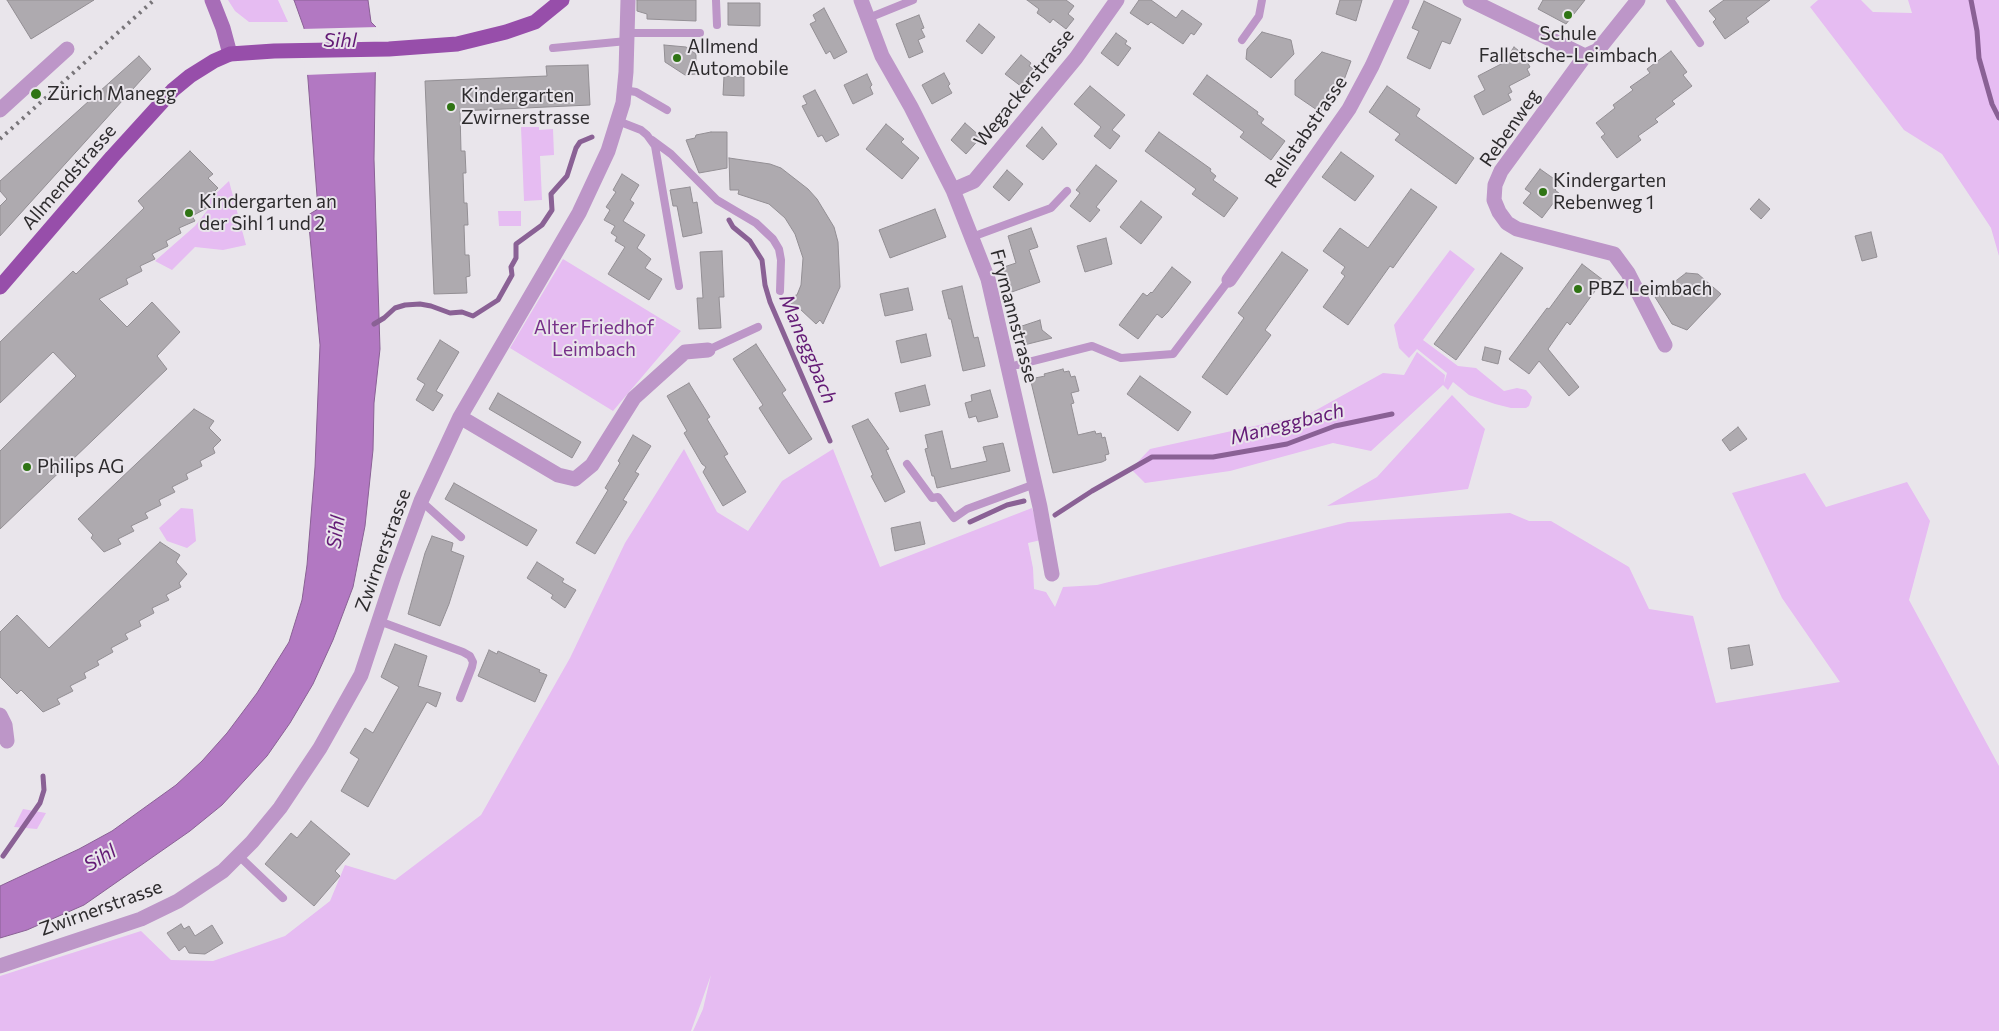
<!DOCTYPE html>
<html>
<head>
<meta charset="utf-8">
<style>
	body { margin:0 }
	canvas { display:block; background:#e9e5eb }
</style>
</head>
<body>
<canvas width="1999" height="1031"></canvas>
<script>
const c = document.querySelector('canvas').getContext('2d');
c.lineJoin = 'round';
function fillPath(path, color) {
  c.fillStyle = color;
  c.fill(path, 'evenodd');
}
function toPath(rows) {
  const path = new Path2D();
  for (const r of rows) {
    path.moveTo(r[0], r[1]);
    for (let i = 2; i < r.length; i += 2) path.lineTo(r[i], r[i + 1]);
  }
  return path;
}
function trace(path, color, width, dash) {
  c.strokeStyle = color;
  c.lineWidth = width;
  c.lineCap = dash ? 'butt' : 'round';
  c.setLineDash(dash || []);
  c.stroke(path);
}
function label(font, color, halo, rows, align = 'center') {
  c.font = font + ' Commissioner,sans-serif';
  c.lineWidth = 4;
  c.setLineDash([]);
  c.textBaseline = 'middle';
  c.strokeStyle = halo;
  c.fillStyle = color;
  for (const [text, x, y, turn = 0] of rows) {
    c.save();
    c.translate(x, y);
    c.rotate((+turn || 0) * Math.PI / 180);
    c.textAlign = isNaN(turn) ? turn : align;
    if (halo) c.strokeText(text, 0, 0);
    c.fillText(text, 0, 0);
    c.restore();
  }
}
fillPath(toPath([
	[228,0,278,0,288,22,249,22,235,11],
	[1818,0,1861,0,1873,12,1912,13,1908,0,1999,0,1999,256,1991,228,1942,154,1904,130,1810,7],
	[521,127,539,127,539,130,553,129,554,155,540,156,542,200,524,201],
	[229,181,246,245,223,250,195,247,172,270,155,261,195,226,210,207,210,199],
	[498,211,521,211,521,226,499,226],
	[1450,250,1475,269,1423,340,1458,366,1476,368,1504,391,1517,388,1526,390,1532,397,1529,406,1526,408,1511,408,1495,404,1469,395,1453,382,1448,390,1443,385,1371,451,1333,443,1230,471,1145,483,1131,469,1150,449,1309,414,1383,373,1404,375,1417,352,1445,375,1444,383,1447,373,1417,349,1409,358,1399,348,1394,325],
	[563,259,681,331,613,411,510,348],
	[1452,395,1485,429,1468,489,1327,506,1377,477],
	[684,449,717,512,748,531,782,481,833,449,880,567,1032,508,1041,540,1028,543,1033,568,1034,589,1046,592,1055,607,1063,587,1097,585,1348,522,1510,513,1529,521,1551,521,1629,567,1649,609,1693,616,1716,703,1840,682,1782,598,1732,493,1805,473,1826,507,1907,482,1930,521,1909,600,1999,766,1999,1031,693,1031,703,1009,711,975,691,1031,0,1031,0,976,141,931,171,960,213,961,285,936,330,901,345,865,395,880,481,815,570,658,625,543],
	[181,508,193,509,196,541,187,548,167,541,159,528],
	[23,809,46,813,37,829,14,827]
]), '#e6bcf2');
const water = toPath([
	[294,0,368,0,371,22,376,27,374,159,380,349,374,403,373,450,365,526,353,587,333,640,313,684,290,723,267,756,222,805,190,831,84,905,27,930,0,938,0,886,79,849,112,831,176,785,202,761,227,733,257,693,289,642,302,600,307,565,315,467,320,345,308,215,318,209,304,28,294,0]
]);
fillPath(water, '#b278c2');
trace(water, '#8a6195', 1);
fillPath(toPath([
	[378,27,379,72,305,75,301,29]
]), '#e9e5eb');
trace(toPath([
	[1971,0,1977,31,1979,58,1992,104,1999,118],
	[729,220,733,227,750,241,762,260,765,285,770,302,830,441],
	[374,324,384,318,395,308,405,305,420,304,431,306,450,313,462,312,473,316,498,300,512,275,511,267,516,258,516,244,542,225,552,210,551,194,567,176,576,148,580,142,592,137],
	[1055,515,1092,491,1152,457,1213,457,1287,444,1335,426,1392,414],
	[970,522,1007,505,1024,501],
	[3,856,40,803,44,790,43,776]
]), '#8a6195', 5);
const building = toPath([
	[7,0,94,0,31,39,7,0],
	[637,0,696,0,696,21,647,19,647,14,637,11,637,0],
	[1027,0,1066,0,1074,6,1068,14,1074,19,1066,29,1053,19,1050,23,1044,18,1037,13,1039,9,1027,0],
	[1139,0,1151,0,1176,18,1182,10,1202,24,1194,35,1191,33,1183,44,1151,22,1148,25,1130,13,1139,0],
	[1340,0,1362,0,1356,21,1336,14,1340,0],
	[1543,0,1585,0,1566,24,1538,9,1543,0],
	[1724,0,1770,0,1746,18,1749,22,1725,39,1713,22,1716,19,1709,11,1724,0],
	[1424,1,1461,19,1450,44,1442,41,1430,69,1407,58,1419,31,1412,28,1424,1],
	[728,3,760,3,760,26,728,25,728,3],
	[824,8,847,52,834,59,830,51,826,54,810,24,816,21,813,15,824,8],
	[919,15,924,28,921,29,925,37,918,40,923,52,909,58,896,24,919,15],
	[979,24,995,37,982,54,966,41,979,24],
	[1262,32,1291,40,1294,54,1271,78,1246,59,1247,49,1262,32],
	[1116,33,1127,41,1125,44,1131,48,1118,66,1101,53,1116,33],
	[664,45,686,47,696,54,696,74,685,75,665,62,664,45],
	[1514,47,1523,54,1530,67,1527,69,1530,75,1509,86,1512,92,1508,94,1511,100,1483,115,1474,96,1485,90,1478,76,1503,63,1514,47],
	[1671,51,1687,72,1683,75,1692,86,1672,101,1675,104,1655,119,1658,122,1638,136,1641,140,1617,158,1601,137,1605,134,1596,123,1615,108,1613,105,1633,90,1630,87,1650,73,1647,69,1671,51],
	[1322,52,1351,61,1344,80,1320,112,1295,95,1295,80,1322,52],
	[1021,55,1031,63,1029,66,1035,70,1022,87,1005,74,1021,55],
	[139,56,151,69,0,236,0,206,7,199,0,191,0,181,139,56],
	[588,65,590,105,460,111,461,151,465,151,466,173,463,173,464,203,467,203,468,225,464,225,465,255,469,255,470,276,466,277,467,293,434,294,425,81,547,76,546,66,588,65],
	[944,73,950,84,948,86,952,93,932,104,922,85,944,73],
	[867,74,872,85,870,87,873,94,853,104,844,85,867,74],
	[1207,75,1258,112,1257,114,1264,119,1261,123,1285,141,1271,160,1240,137,1244,132,1193,94,1207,75],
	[724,76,744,77,744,96,723,95,724,76],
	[1090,86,1125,115,1112,130,1120,136,1110,149,1094,136,1101,127,1074,104,1090,86],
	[1387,86,1420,109,1416,116,1474,158,1456,184,1395,140,1400,134,1369,112,1387,86],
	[815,90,839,135,826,142,822,135,818,137,802,106,807,104,803,96,815,90],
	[965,123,981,137,966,154,951,140,965,123],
	[886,124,904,139,901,142,919,158,902,179,866,149,886,124],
	[1042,127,1057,144,1043,160,1026,146,1042,127],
	[711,132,727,132,727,168,699,173,686,140,695,138,696,135,711,132],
	[1159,132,1211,169,1210,171,1216,176,1213,180,1238,198,1224,217,1192,194,1196,189,1145,151,1159,132],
	[190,151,213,174,208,178,218,188,204,202,207,208,192,216,195,221,179,228,181,233,166,241,168,246,152,254,155,259,140,266,142,271,126,279,128,284,99,299,127,327,152,302,180,332,157,356,167,369,0,529,0,451,76,376,53,352,0,403,0,342,73,271,76,274,144,208,138,201,190,151],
	[1341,152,1374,176,1355,201,1322,177,1341,152],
	[729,158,770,164,781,168,808,189,817,199,834,227,838,242,840,287,823,324,820,320,816,324,800,309,782,298,797,295,801,285,803,258,795,234,785,218,769,204,738,194,739,190,730,190,729,158],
	[1096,165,1117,181,1096,207,1100,210,1090,222,1070,206,1080,193,1076,190,1096,165],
	[1540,169,1560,183,1555,190,1560,194,1542,218,1523,203,1531,193,1525,189,1540,169],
	[1007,170,1023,184,1009,201,993,187,1007,170],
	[622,174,639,185,630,200,634,203,623,221,645,235,637,248,651,259,645,268,662,279,649,300,608,274,625,247,615,241,617,237,611,233,615,226,604,220,610,210,606,207,616,192,613,190,622,174],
	[690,187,693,203,697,202,702,233,683,237,677,206,673,206,670,190,690,187],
	[1411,189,1437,207,1393,268,1390,266,1348,325,1323,307,1345,276,1341,273,1345,267,1323,251,1340,228,1368,248,1411,189],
	[1759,199,1770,209,1761,219,1750,209,1759,199],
	[1141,201,1162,217,1141,244,1120,227,1141,201],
	[935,209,946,237,890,258,879,230,935,209],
	[1031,228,1038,247,1029,250,1040,282,1009,293,1001,268,1016,263,1008,236,1031,228],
	[1871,232,1877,257,1862,261,1855,236,1871,232],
	[1106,238,1112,264,1085,272,1077,246,1106,238],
	[722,251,724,297,719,297,721,328,699,329,697,298,703,298,700,252,722,251],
	[1282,252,1308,270,1265,330,1271,335,1227,395,1202,377,1244,318,1238,313,1282,252],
	[1501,253,1523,268,1456,360,1434,344,1501,253],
	[1582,264,1603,280,1570,325,1567,322,1548,349,1579,387,1569,396,1539,361,1529,374,1509,359,1547,308,1549,309,1582,264],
	[1172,267,1191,282,1168,312,1162,318,1157,314,1138,339,1119,325,1143,293,1147,296,1151,292,1152,293,1172,267],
	[1686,273,1698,274,1721,294,1687,330,1672,324,1655,297,1686,273],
	[962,286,974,338,978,337,985,366,963,371,951,319,949,319,942,291,962,286],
	[908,288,913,310,885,316,880,294,908,288],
	[1040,320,1042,330,1052,338,1024,345,1019,327,1040,320],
	[926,334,931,356,901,363,896,341,926,334],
	[440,340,459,352,436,391,443,395,433,411,416,400,425,384,417,379,440,340],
	[756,344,786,390,782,393,812,439,789,454,759,408,763,405,733,359,756,344],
	[1485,347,1501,351,1498,364,1482,360,1485,347],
	[1063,369,1064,372,1069,371,1071,377,1075,376,1079,391,1071,393,1074,403,1071,404,1078,435,1095,431,1096,434,1101,433,1102,438,1105,437,1109,454,1105,455,1106,460,1102,462,1053,473,1031,382,1035,380,1035,378,1045,376,1044,374,1063,369],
	[1140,376,1191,412,1178,431,1127,394,1140,376],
	[689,383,710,417,707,419,728,454,724,456,746,492,723,506,703,472,706,467,702,464,684,433,687,431,667,396,689,383],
	[925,385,930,405,900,412,895,393,925,385],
	[990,390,998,417,978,422,976,416,969,418,965,403,972,401,971,395,990,390],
	[498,393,581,442,572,458,489,409,498,393],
	[194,409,214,421,209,428,221,440,213,448,215,453,200,461,202,466,186,474,188,479,172,487,175,492,159,500,161,505,145,513,148,518,131,526,134,531,118,539,121,544,104,552,91,538,93,535,78,519,194,409],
	[868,419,889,449,886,450,905,492,885,502,871,476,873,475,852,426,868,419],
	[1738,427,1747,439,1730,451,1722,440,1738,427],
	[942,431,951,469,987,461,983,447,1003,443,1010,471,937,488,934,476,932,476,925,449,928,448,925,435,942,431],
	[633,435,651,446,635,472,639,474,623,500,627,502,595,554,576,543,608,490,605,488,620,463,618,461,633,435],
	[454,483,537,530,527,546,445,499,454,483],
	[920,522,925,544,895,551,891,528,920,522],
	[432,536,453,543,451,551,464,556,449,604,440,626,408,614,425,553,432,536],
	[160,542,180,555,176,562,187,574,179,583,181,587,166,595,169,600,152,608,154,613,139,621,141,626,125,634,128,639,111,648,113,652,97,661,99,665,84,673,86,678,70,686,73,691,57,699,60,704,43,712,21,690,17,694,0,677,0,632,17,615,49,648,160,542],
	[537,562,564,579,562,582,576,590,565,608,551,598,553,595,527,578,537,562],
	[395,644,427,656,418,686,441,693,436,707,427,702,368,807,341,791,359,759,350,753,365,728,373,733,399,687,381,677,395,644],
	[1749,645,1753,665,1731,669,1728,648,1749,645],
	[489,650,497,654,498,651,540,670,539,672,547,675,535,702,478,676,489,650],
	[311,821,350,854,335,871,340,876,314,906,265,864,291,833,297,838,311,821],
	[181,924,184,929,189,926,195,936,212,925,223,943,205,954,189,953,185,946,179,951,167,933,181,924]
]);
fillPath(building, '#aeaaaf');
trace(building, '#938f94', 1);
trace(toPath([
	[716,0,717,25],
	[1670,0,1700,43],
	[866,19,913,0],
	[627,33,700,33],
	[1242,40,1259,16,1262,0],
	[553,48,627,41],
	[624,90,636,92,667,110],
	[618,121,641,130,647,135,655,146,679,286],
	[652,140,671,154,717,200,756,223,773,239,779,249,781,260,780,291],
	[972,237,1051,208,1067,191],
	[708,350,758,327],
	[1017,365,1092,346,1121,358,1173,354,1229,280],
	[907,464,932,498,938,497,954,518,967,509,1035,484],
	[421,501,461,537],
	[379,621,463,652,470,656,473,662,472,667,460,698],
	[239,856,283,898]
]), '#bd96c8', 8);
trace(toPath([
	[861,0,882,56,911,107,953,190,988,279,1040,507,1052,574],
	[1470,0,1585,56],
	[1638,0,1598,50,1585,56,1520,145,1501,171,1495,185,1494,200,1499,212,1507,223,1517,229,1614,254,1628,273,1665,345],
	[0,110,67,49],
	[953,190,974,181,1076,58,1117,0],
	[1229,280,1349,109,1372,66,1402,0],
	[460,417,558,475,575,479,592,465,634,398,685,352,708,350],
	[0,715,5,725,7,741],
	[0,966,141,919,178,901,223,871,252,842,280,808,320,748,361,675,394,575,421,501,460,417,579,213,608,151,623,103,626,72,628,0]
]), '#bd96c8', 15);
trace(toPath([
	[212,0,223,28,230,54]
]), '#a76db7', 15);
trace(toPath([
	[0,287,112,157,173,90,190,76,214,61,230,54,274,51,389,49,457,44,506,32,535,22,562,0]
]), '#974eaa', 15);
trace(toPath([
	[0,139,154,0]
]), '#787579', 4, [2.5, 5]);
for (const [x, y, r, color] of [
	[1568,15,5,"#2f7414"],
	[677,58,5,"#2f7414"],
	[36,94,6,"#2f7414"],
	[451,107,5,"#2f7414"],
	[1543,192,5,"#2f7414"],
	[189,213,5,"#2f7414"],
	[1578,289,5,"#2f7414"],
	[27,467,5,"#2f7414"]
]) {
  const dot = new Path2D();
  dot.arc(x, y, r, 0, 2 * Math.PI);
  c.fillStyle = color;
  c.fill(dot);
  trace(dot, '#e9e5eb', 2);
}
label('19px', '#2d2b2d', '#e9e5eb', [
	["Schule",1568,34,"center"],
	["Falletsche-Leimbach",1568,56,"center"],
	["Allmend",687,47],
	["Automobile",687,69],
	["Zürich Manegg",47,94],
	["Kindergarten",461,96],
	["Zwirnerstrasse",461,118],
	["Kindergarten",1553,181],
	["Rebenweg 1",1553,203],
	["Kindergarten an",199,202],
	["der Sihl 1 und 2",199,224],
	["PBZ Leimbach",1588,289],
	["Philips AG",37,467]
], 'left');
label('19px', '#2d2b2d', '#e9e5eb', [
	["Wegackerstrasse",1024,88,-51],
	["Rebenweg",1510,128,-55],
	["Rellstabstrasse",1306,132,-56],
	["Allmendstrasse",69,177,-49],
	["Frymannstrasse",1014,316,75],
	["Zwirnerstrasse",383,550,-70],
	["Zwirnerstrasse",101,908,-20]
]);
label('19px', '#773089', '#e9e5eb', [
	["Alter Friedhof",594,328],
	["Leimbach",594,350]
]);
label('italic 20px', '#631a75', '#e9e5eb', [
	["Sihl",340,40],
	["Maneggbach",808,349,67],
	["Maneggbach",1287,424,-14],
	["Sihl",336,532,-82],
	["Sihl",100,858,-31]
]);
</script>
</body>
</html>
